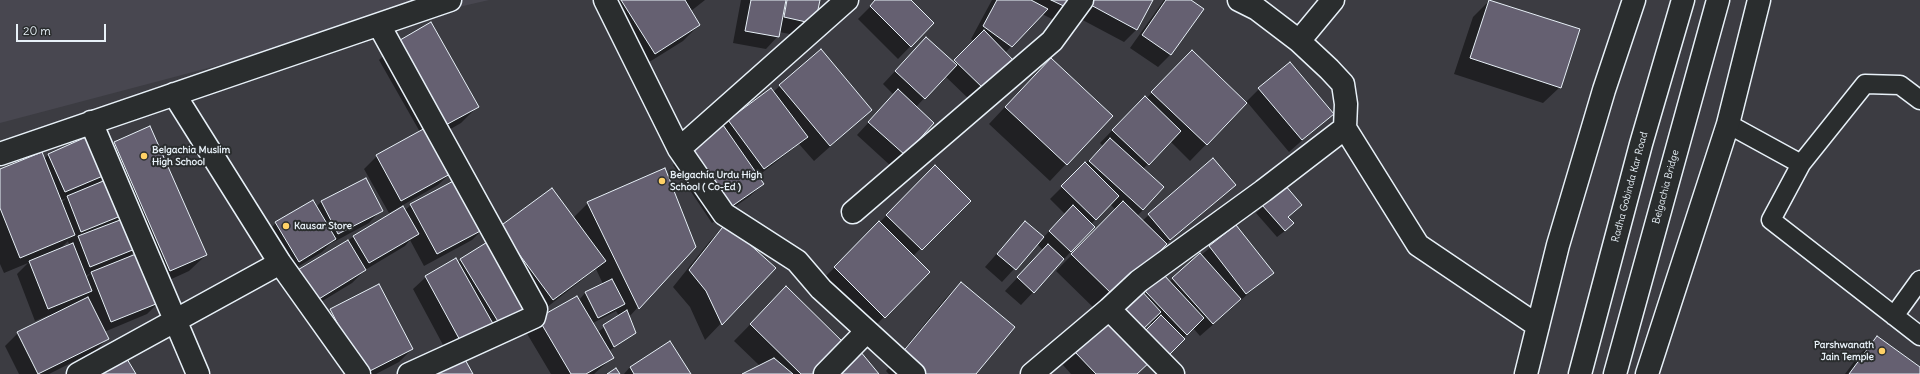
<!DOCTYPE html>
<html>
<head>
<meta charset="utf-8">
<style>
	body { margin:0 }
	#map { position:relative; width:1920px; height:374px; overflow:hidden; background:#3c3c42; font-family:Delius,sans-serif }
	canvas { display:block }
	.scale { position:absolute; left:16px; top:24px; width:90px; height:18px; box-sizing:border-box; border:2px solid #e8f1f8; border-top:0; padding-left:5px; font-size:12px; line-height:14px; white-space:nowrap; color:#e8f1f8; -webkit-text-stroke:3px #2a2d2e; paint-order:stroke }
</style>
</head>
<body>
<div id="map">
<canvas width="1920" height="374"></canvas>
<div class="scale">20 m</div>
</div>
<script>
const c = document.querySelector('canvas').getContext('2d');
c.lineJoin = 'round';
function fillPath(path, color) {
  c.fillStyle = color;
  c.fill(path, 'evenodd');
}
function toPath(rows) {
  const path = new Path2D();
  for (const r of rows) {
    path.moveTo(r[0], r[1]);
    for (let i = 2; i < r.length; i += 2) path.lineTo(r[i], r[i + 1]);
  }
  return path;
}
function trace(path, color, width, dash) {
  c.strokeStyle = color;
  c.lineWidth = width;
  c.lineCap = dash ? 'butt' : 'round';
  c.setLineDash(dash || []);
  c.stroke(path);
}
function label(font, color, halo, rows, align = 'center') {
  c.font = font + ' Delius,sans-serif';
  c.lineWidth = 4;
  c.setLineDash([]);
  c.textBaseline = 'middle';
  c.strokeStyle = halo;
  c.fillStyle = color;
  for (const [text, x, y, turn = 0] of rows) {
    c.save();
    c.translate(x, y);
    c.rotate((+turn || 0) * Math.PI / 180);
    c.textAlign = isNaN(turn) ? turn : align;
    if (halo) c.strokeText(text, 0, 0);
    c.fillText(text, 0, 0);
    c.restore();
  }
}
fillPath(toPath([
	[0,0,489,0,303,43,0,123]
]), '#484750');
fillPath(toPath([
	[595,0,705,0,691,11,699,25,683,41,638,69],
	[741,0,819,0,801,36,779,32,778,36,766,49,733,43],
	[877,0,910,0,933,23,898,59,858,19],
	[992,0,1073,0,1056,21,1042,14,1005,53,972,102,945,76,916,107,933,123,892,167,857,135,894,95,883,84,914,51,953,63,974,41,971,39],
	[1087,0,1152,0,1136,30,1124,42,1077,17],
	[1164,0,1189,0,1170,55,1158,67,1130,48],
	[1489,1,1560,87,1543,103,1454,74,1473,17],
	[396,44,477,107,461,123,433,139,451,173,438,185,389,213,364,169,377,156,420,132,379,60],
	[821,50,871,110,814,161,799,144,758,176,763,184,750,196,712,223,673,165,685,152,723,126,771,89,773,92],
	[1192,52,1245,103,1259,89,1332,114,1289,152,1247,102,1190,161,1170,141,1143,169,1143,210,1137,216,1142,221,1213,159,1234,184,1157,252,1098,312,1056,271,1116,210,1110,204,1091,224,1094,227,1021,305,1005,291,1043,250,1037,244,1002,282,985,267,1025,222,1043,238,1065,214,1050,199,1103,146,1100,143,1132,110,1146,99],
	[1035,75,1111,116,1050,181,989,124],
	[114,142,206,255,189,271,154,287,159,302,147,314,104,332,108,338,95,351,49,374,19,374,5,346,18,333,50,317,49,315,35,321,17,274,28,263,4,273,0,264,0,170,44,159,48,155,101,155],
	[106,176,108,180,96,185],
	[66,198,61,203,60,201],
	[68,241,69,244,74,241,60,249],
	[137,248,140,254,127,259],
	[91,273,87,277,86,279,85,276],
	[935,167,969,201,913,256,929,272,868,333,818,284],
	[365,179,381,210,369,223,330,244,322,252,286,274,263,236,276,223,316,207,321,202],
	[588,203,694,246,629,317,635,332,609,351,613,357,594,374,551,374,526,332,579,300,585,293,603,284,596,269,537,315,449,356,413,289,426,277,457,263,484,245,500,228,573,218],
	[616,311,619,316,598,332,593,323],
	[411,205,484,228,472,240,424,266,410,240,405,246,365,270,352,283,301,314,284,285,353,237,404,211],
	[1263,206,1288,217,1286,230,1277,237,1256,213],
	[726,225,774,268,705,340,690,307,673,287,710,241],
	[1236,226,1273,272,1200,336,1193,328,1183,338,1153,325,1150,322,1143,294,1163,276,1169,282],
	[961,283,975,374,889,374,886,371,945,299],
	[786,288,818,374,745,374,760,366,734,341],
	[331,310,412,349,399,362,376,374,345,374,318,323],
	[1110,319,1136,374,1071,374,1063,365],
	[1877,337,1920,369,1920,374,1845,374,1859,355],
	[630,367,689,374,624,374]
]), '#0007');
const building = toPath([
	[621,0,685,0,700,25,655,54,621,0],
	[751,0,786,0,779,37,745,31,751,0],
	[787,0,820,0,815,24,784,17,787,0],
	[875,0,911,0,934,23,911,47,870,6,875,0],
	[997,0,1031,0,1048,9,1012,47,983,26,997,0],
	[1051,0,1074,0,1070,9,1051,0],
	[1092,0,1153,0,1137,30,1089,4,1092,0],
	[1166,0,1191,0,1204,9,1171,55,1142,35,1166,0],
	[1489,0,1580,29,1561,88,1470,58,1489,0],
	[431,22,479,107,442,127,395,43,431,22],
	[984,30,1014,61,985,90,954,60,984,30],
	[926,37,957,65,925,99,895,71,926,37],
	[821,49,872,110,830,146,779,85,821,49],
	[1192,50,1247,103,1207,145,1151,92,1192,50],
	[1051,58,1113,116,1067,165,1005,107,1051,58],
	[1290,62,1334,114,1302,140,1258,88,1290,62],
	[771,88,808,137,764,169,728,120,771,88],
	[898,89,934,123,905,155,868,122,898,89],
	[1145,96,1181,131,1149,165,1112,130,1145,96],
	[723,125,764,184,725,211,685,152,723,125],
	[150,126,207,255,170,271,114,142,150,126],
	[427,127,452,173,401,201,376,155,427,127],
	[93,134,110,173,65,192,48,154,93,134],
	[1110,138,1164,187,1143,210,1089,161,1110,138],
	[42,152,75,235,20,258,0,208,0,169,42,152],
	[1213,158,1236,185,1170,240,1148,214,1213,158],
	[1085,162,1119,196,1096,220,1061,186,1085,162],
	[935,165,971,201,922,250,886,215,935,165],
	[665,168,696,247,639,309,587,202,665,168],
	[113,177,128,213,81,232,67,196,113,177],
	[366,178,383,211,338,234,321,201,366,178],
	[459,178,486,228,437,254,410,204,459,178],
	[1285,185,1302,205,1288,217,1294,223,1285,231,1262,205,1285,185],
	[552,188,606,261,553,300,499,227,552,188],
	[313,200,336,239,299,262,275,222,313,200],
	[1123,201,1167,244,1115,297,1071,254,1123,201],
	[1073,205,1095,227,1071,252,1049,231,1073,205],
	[403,206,419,234,369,263,353,236,403,206],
	[128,217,140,247,90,267,78,236,128,217],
	[879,221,930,272,885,318,834,267,879,221],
	[1025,221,1044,237,1016,270,997,254,1025,221],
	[726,223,776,268,722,325,706,291,689,270,726,223],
	[1236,225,1274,273,1246,294,1209,246,1236,225],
	[348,240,366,270,314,302,296,271,348,240],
	[489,241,532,310,502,328,460,259,489,241],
	[73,243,92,291,48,309,29,261,73,243],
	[1048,244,1064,259,1034,293,1017,277,1048,244],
	[141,252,161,302,111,322,91,272,141,252],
	[1200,253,1241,299,1213,324,1172,278,1200,253],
	[456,258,496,329,462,344,425,276,456,258],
	[1163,274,1204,318,1187,335,1145,291,1163,274],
	[612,279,625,304,598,318,585,292,612,279],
	[961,282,1015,327,976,374,925,374,901,354,961,282],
	[379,284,413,349,364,374,330,309,379,284],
	[786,286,847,346,820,374,801,374,750,324,786,286],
	[1139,288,1161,312,1142,330,1121,305,1139,288],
	[577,296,614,358,586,374,571,374,538,318,577,296],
	[88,297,109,339,38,374,17,332,88,297],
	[627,310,636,333,614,347,603,325,627,310],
	[1161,315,1185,339,1169,355,1145,331,1161,315],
	[1110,318,1152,360,1137,374,1096,374,1075,352,1110,318],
	[1877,336,1920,367,1920,374,1849,374,1877,336],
	[670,341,691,374,634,374,630,367,670,341],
	[860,351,879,374,833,374,860,351],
	[462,354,473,374,433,374,462,354],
	[774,358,793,374,742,374,774,358],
	[127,359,136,374,101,374,127,359],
	[616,368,620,374,607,374,616,368]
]);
fillPath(building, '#656071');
trace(building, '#e8f1f8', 1);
const lane = toPath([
	[1920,100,1900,85,1865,84,1801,164,1771,220,1920,336],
	[1728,124,1801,164],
	[1894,316,1920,280]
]);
const street = toPath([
	[605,0,679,149,724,214,797,261,821,289,914,374],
	[379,25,536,309,534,317,409,374],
	[1299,41,1333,0],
	[174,94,280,263,359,374],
	[91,122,198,374],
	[1345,128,1418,245,1538,326],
	[679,149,847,0],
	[0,154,450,0],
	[853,212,1052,41,1082,0],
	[1109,309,1173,374],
	[78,374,280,263],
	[825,374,867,331],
	[1032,374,1109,309,1139,281,1263,191,1345,128,1346,104,1343,84,1329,69,1299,41,1257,9,1239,0],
	[1526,374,1558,245,1604,90,1634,0],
	[1647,374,1728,124,1759,0]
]);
const primary = toPath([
	[1580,374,1641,144,1683,0],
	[1615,374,1718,0]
]);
trace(lane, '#e8f1f8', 21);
trace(street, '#e8f1f8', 25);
trace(primary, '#e8f1f8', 25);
trace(lane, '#2a2d2e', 18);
trace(street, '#2a2d2e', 22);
trace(primary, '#2a2d2e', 22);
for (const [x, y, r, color] of [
	[144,156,4,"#ffd166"],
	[662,181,4,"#ffd166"],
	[286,226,4,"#ffd166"],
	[1882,351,4,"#ffd166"]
]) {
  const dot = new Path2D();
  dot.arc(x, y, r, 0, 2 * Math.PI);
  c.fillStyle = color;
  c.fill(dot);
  trace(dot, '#2a2d2e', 1.5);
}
label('bold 10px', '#e8f1f8', '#2a2d2e', [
	["Belgachia Muslim",152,150],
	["High School",152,162],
	["Belgachia Urdu High",670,175],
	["School ( Co-Ed )",670,187],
	["Kausar Store",294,226],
	["Parshwanath",1874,345,"right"],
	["Jain Temple",1874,357,"right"]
], 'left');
label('10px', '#e8f1f8', '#2a2d2e', [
	["Radha Gobinda Kar Road",1630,187,-75],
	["Belgachia Bridge",1666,187,-75]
]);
</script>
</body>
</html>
